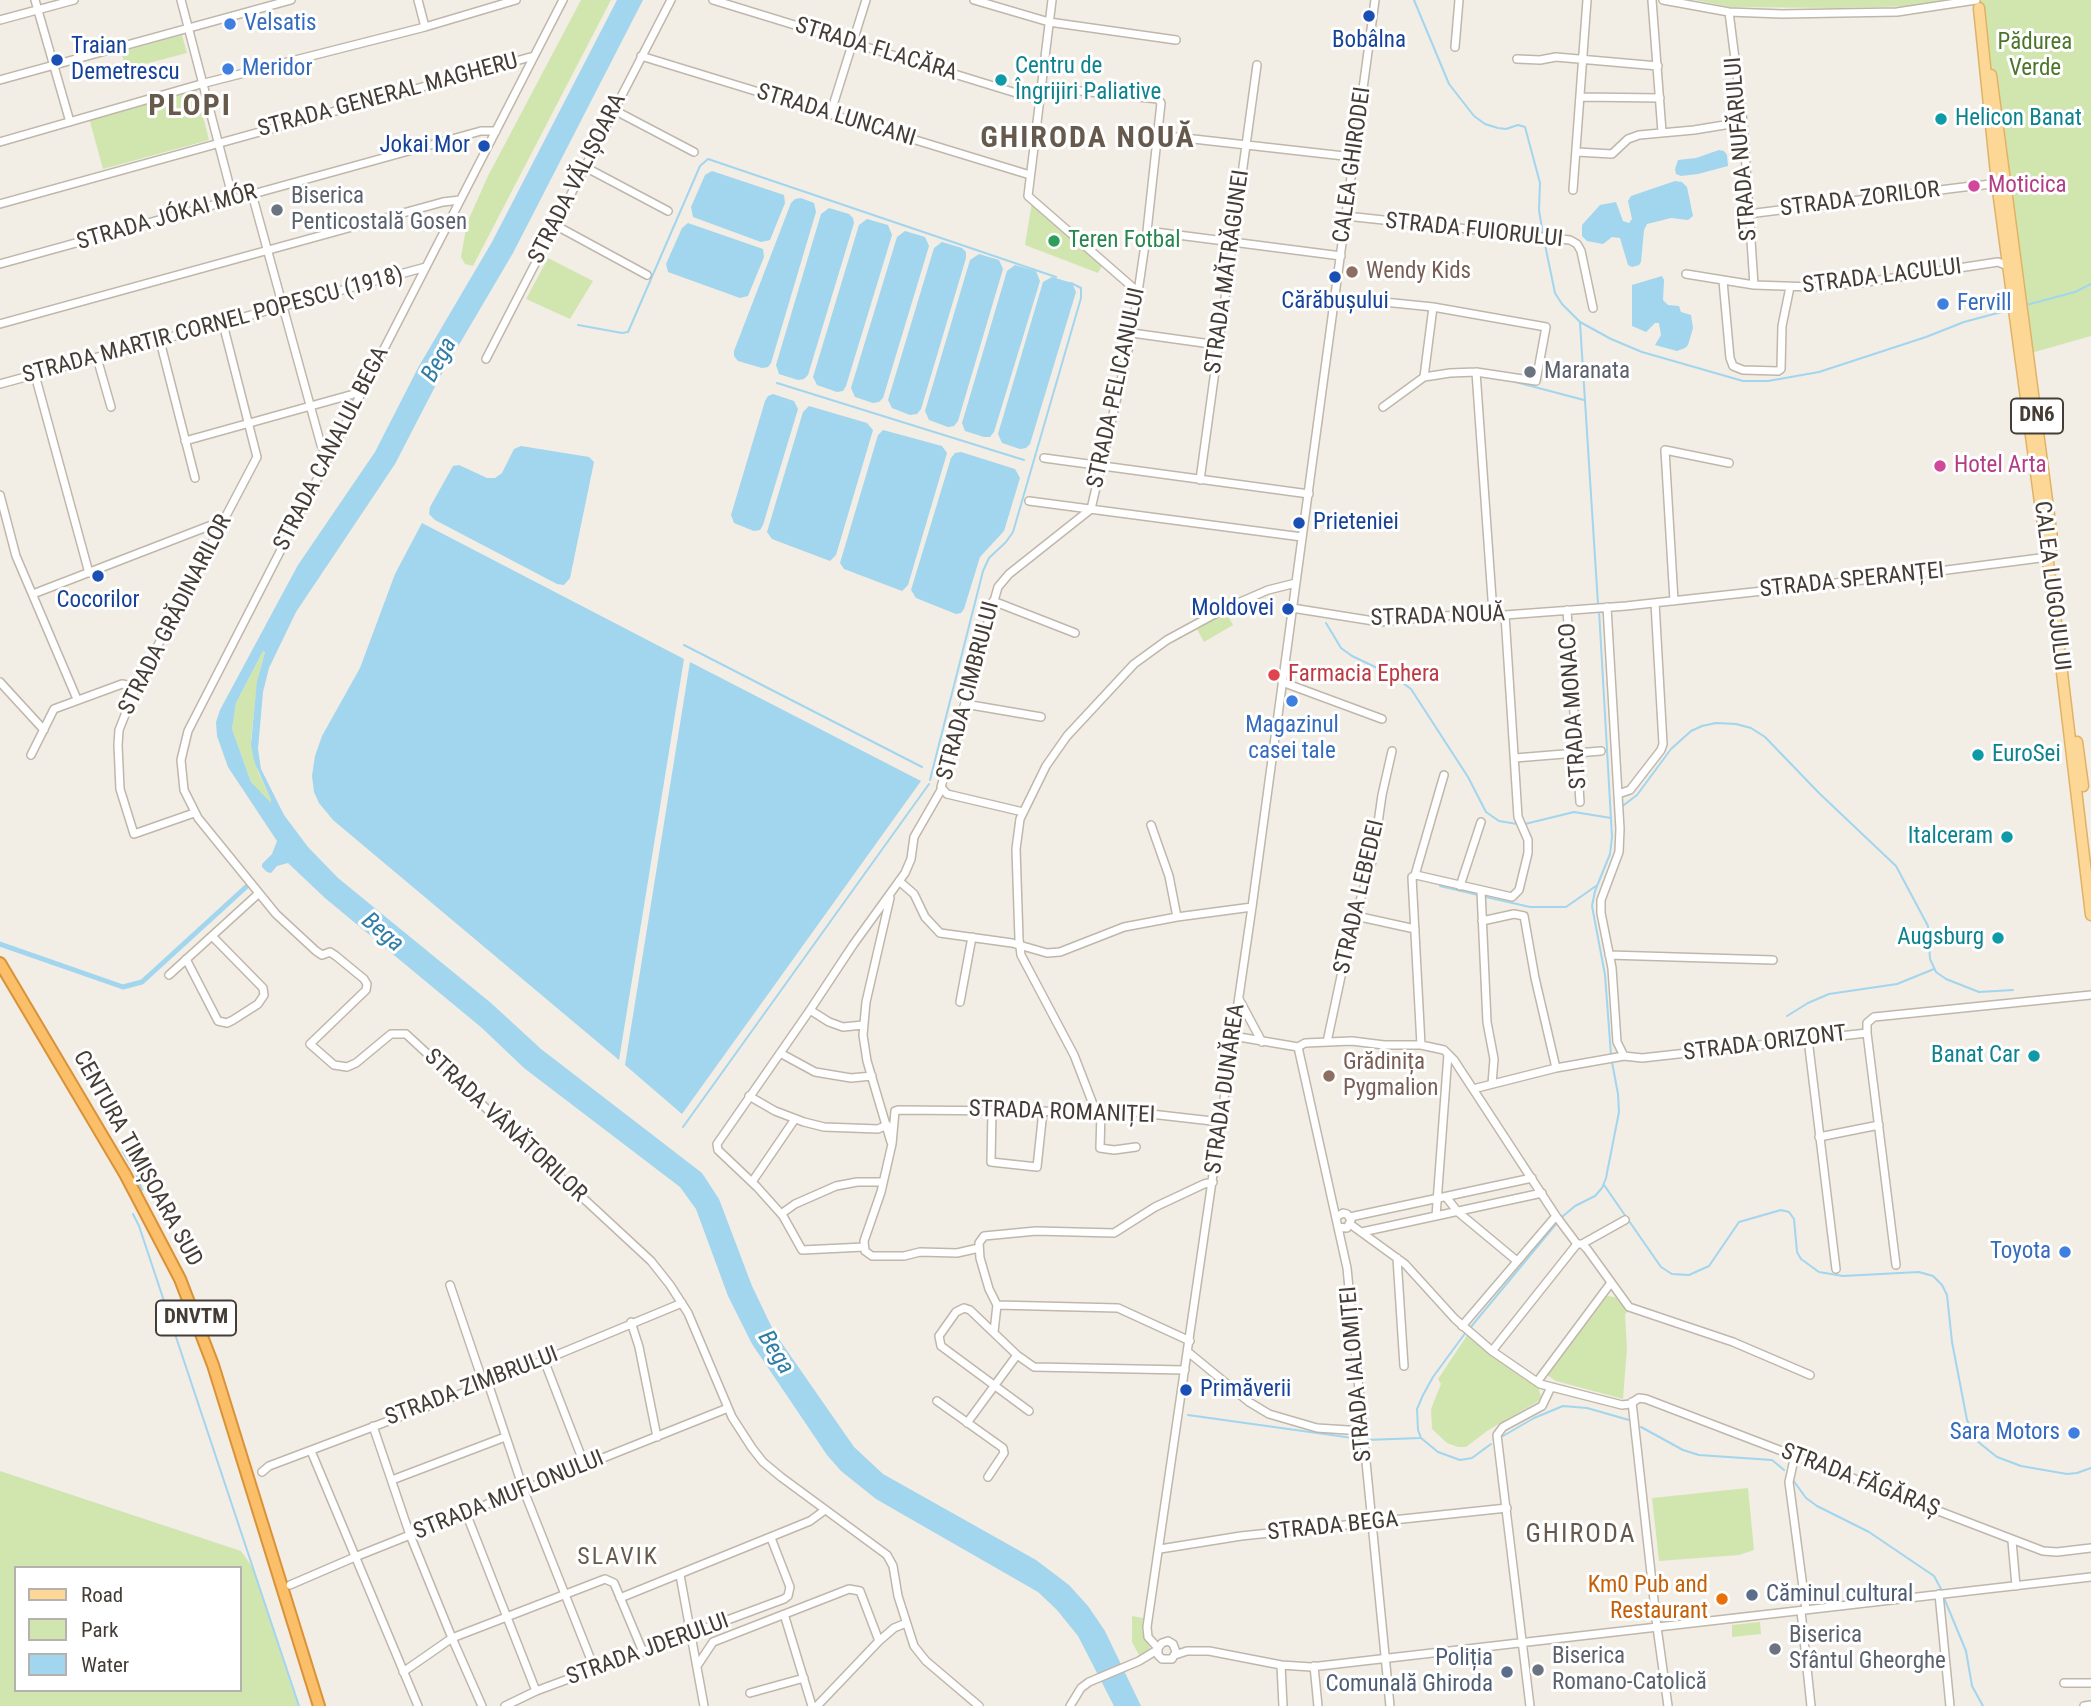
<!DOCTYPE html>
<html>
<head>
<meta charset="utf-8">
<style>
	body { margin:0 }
	#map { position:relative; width:2091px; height:1706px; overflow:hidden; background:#f2ede5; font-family:"Roboto Condensed",sans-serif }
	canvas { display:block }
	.legend { position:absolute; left:14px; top:1566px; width:228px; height:126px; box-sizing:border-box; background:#fff; border:2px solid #b5b1ae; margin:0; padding:9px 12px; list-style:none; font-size:21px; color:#453d35 }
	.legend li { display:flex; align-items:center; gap:14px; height:35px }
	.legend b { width:35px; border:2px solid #b5b1ae }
</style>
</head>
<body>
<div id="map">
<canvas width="2091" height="1706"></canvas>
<ul class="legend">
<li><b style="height:9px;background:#fcd795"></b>Road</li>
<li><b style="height:19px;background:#d1e6af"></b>Park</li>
<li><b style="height:19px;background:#a2d5ee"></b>Water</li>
</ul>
</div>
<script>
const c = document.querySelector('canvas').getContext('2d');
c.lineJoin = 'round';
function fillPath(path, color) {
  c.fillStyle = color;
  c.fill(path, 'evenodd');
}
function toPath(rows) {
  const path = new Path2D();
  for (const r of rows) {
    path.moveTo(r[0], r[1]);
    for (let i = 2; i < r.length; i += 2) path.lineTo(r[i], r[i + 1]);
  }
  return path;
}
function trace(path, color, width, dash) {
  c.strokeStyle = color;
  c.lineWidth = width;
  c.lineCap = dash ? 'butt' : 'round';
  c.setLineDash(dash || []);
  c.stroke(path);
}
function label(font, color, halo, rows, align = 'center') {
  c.font = font + ' "Roboto Condensed",sans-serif';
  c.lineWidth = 6;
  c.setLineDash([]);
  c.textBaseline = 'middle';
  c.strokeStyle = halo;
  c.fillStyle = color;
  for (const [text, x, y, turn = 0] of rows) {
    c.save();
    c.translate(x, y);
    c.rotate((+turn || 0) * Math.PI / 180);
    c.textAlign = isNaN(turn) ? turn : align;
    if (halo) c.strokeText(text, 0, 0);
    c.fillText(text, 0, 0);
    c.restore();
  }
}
fillPath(toPath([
	[581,0,611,0,473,266,465,264,461,257,467,223,488,176],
	[1695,0,1960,0,1914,6,1836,8,1730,7],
	[1972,0,2091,0,2091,336,2024,355,2011,312],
	[182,35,187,53,126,69,121,52],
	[196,89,209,140,103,169,89,118],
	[1032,202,1103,264,1098,273,1025,245],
	[548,258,593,281,570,319,526,299],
	[1226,612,1233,625,1204,642,1197,629],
	[263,651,265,652,258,677,251,739,258,772,271,800,271,804,251,782,232,729,236,703],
	[1607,1296,1615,1297,1629,1310,1625,1314,1627,1348,1623,1399,1556,1381,1547,1375],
	[1468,1334,1540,1385,1539,1390,1542,1399,1487,1431,1466,1447,1458,1447,1447,1443,1432,1429,1431,1409,1441,1384,1438,1379],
	[0,1471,241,1551,253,1568,298,1706,0,1706],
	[16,1568,240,1568,240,1690,16,1690],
	[1748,1488,1754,1550,1739,1555,1659,1561,1652,1498],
	[1132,1616,1143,1618,1142,1631,1151,1650,1140,1657,1132,1642],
	[1760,1622,1761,1634,1732,1637,1732,1625]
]), '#d1e6af');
fillPath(toPath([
	[617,0,643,0,513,253,440,377,395,464,296,612,269,668,263,692,258,749,261,769,284,815,308,847,338,878,491,1003,541,1049,702,1173,719,1199,752,1286,774,1332,854,1447,883,1474,1036,1560,1069,1585,1088,1606,1105,1631,1141,1706,1114,1706,1078,1636,1057,1610,1038,1592,876,1499,841,1471,827,1455,752,1344,728,1296,696,1209,680,1187,524,1068,482,1028,325,898,288,863,277,866,271,873,267,872,262,867,262,864,272,854,277,841,228,767,217,736,216,722,220,710,278,602,298,565,375,452,419,366,492,242],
	[263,651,265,652,257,681,251,744,254,761,271,800,271,803,251,782,232,729,236,703],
	[1719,150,1724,151,1727,155,1728,166,1698,174,1681,176,1676,174,1675,169,1678,160,1696,158],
	[712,171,784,195,785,203,770,240,761,242,693,217,691,207,705,175],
	[1675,181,1682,182,1687,187,1693,216,1688,220,1671,218,1647,224,1644,230,1641,262,1639,265,1632,267,1628,265,1620,238,1612,237,1603,244,1587,241,1582,236,1582,225,1600,205,1616,202,1623,221,1629,223,1632,219,1628,201,1631,196],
	[801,198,814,203,816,212,771,363,768,367,762,368,738,361,734,356,734,351,791,203,795,199],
	[829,208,849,214,853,218,854,223,808,375,804,379,798,380,779,374,776,365,821,214],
	[867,219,888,225,892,235,846,386,843,391,837,392,817,385,813,377,859,225],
	[688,223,763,249,764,257,748,296,740,298,668,272,666,264,682,228],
	[905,231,925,237,929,246,883,398,879,402,873,403,855,397,851,388,897,237],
	[942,242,962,248,966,252,966,258,921,409,917,414,910,415,892,408,888,400,934,248],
	[979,254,999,260,1003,269,958,421,954,426,948,427,929,420,925,411,970,260],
	[1015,265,1036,271,1040,281,994,432,990,437,984,437,965,431,962,423,1007,271],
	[1662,276,1664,280,1663,300,1668,305,1679,306,1681,312,1691,315,1693,328,1688,345,1685,348,1677,351,1655,345,1661,335,1659,323,1655,323,1646,332,1632,326,1632,285],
	[1052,277,1072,283,1076,292,1030,444,1026,448,1020,449,1002,443,998,434,1043,282],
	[773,394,794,401,798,409,763,525,760,530,754,531,734,523,731,515,765,401,768,396],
	[809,406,867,423,873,430,836,555,830,561,772,539,767,532,803,412],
	[883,430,942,446,947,453,908,585,902,591,844,569,840,563,878,435],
	[521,446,589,457,594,462,570,578,564,585,557,584,435,520,429,514,430,507,453,466,459,465,487,478,495,478,502,473,514,449],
	[961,452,1015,469,1020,478,1004,531,980,557,964,609,961,613,956,614,916,598,911,590,951,458,955,453],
	[422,523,684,659,619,1060,333,820,319,803,314,792,312,776,315,756,322,736,360,668,395,574],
	[690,662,921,781,682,1114,625,1065]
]), '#a2d5ee');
trace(toPath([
	[1414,0,1449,84,1474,116,1485,124,1498,128,1506,129,1518,125,1525,127,1540,183,1539,210,1543,235],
	[1544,240,1555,293,1562,304,1580,322,1611,339,1642,352,1743,381,1768,381,1819,372,1926,337,1964,322,2009,310],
	[2026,305,2075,292,2091,284],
	[1580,323,1598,604],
	[578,325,622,333,628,332,700,166,708,159,1056,277],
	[1508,380,1584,400],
	[777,383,1024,460],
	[1599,610,1612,837,1610,854,1595,891,1592,906,1605,975,1611,1055],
	[1326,623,1341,648,1352,656,1392,675,1411,689,1468,777,1486,812,1499,821,1517,824],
	[684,645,922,767],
	[930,780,983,571,989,558,1006,542,1013,532,1081,298,1081,288,1071,283],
	[1620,808,1637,795,1671,749,1691,731,1702,726,1716,723,1736,724,1751,728,1765,737,1819,793,1896,866,1928,926,1930,959,1936,972,1946,979,1979,992,2013,990],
	[1525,824,1574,812,1611,818],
	[1440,886,1478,895],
	[1486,897,1530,907,1566,907,1596,886],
	[1787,1016,1808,1003,1829,994,1897,984,1934,969],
	[683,1127,929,784],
	[123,1152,135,1171,142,1190],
	[1604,1185,1661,1267,1672,1274,1689,1275,1709,1266,1739,1222,1781,1210,1789,1212,1794,1219,1797,1252,1801,1259,1819,1272,1843,1276,1919,1272,1933,1276,1942,1285,1947,1295,1952,1342,1967,1420,1977,1441,1997,1457,2021,1466,2067,1474,2077,1473,2091,1468],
	[133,1214,139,1226,299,1706],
	[1562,1217,1575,1206,1595,1196,1602,1188,1606,1178,1619,1112,1618,1094,1612,1062],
	[1470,1328,1556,1224],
	[1466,1332,1433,1377,1423,1395,1417,1409,1418,1430,1421,1438,1438,1452,1460,1460,1472,1458,1491,1444],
	[1188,1415,1360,1439],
	[1641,1427,1683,1450,1699,1455,1772,1460,1784,1470],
	[1503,1436,1534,1418,1563,1406,1587,1408,1629,1420],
	[1366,1440,1420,1438],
	[1793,1480,1806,1498,1817,1506,1869,1532,1934,1576,1941,1589],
	[1944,1598,1966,1651,1972,1686,1983,1706]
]), '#a2d5ee', 2);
trace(toPath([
	[0,944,123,987,142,982,246,887]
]), '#a2d5ee', 5);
const minor = toPath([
	[35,0,70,122],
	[181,0,233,199],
	[418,0,425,27],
	[563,0,188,731,181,760,184,790,198,818,276,914,316,951,322,955,330,952,336,956,364,979,367,984,366,990,310,1044,334,1065,347,1067,356,1063,391,1034,406,1034,651,1261,670,1285,688,1313,732,1417,752,1448,763,1462,781,1477,887,1555,893,1566,898,1596,914,1646,926,1661,979,1706],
	[713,0,1039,100],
	[974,0,1049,22,1176,40],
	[1052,0,1028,196,1138,292],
	[1652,0,1662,132],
	[1663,0,1729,12,1782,14,1897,12,1976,0],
	[1729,12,1743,122,1754,285],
	[0,20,74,0],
	[1455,47,1459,0],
	[641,56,1030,175],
	[1517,59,1540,60,1556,57,1658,66],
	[0,80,291,0],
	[1581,97,1660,98],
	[614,110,694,152],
	[830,115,866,0],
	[1158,135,1353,157],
	[0,142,201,84,425,27,516,0],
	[1577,152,1612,154,1628,139,1639,135,1694,130,1743,122],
	[585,167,668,211],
	[1976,186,1997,183],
	[1573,190,1587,0],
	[252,194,321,445,328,457],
	[0,204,534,56],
	[1748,214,1972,186],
	[1346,216,1570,240,1577,244,1581,251,1593,308],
	[555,225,647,275],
	[1147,231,1341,256],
	[0,264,481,131,496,131],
	[1686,274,1754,285,1812,287,1860,283,1998,262,2008,266],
	[1723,281,1730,358,1733,366,1743,370,1778,371,1781,369,1782,326,1790,287],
	[1335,297,1433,307,1546,327,1536,381,1476,372,1450,373,1424,377,1383,407],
	[0,324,443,202,460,200],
	[1132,333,1218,345],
	[160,341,195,478],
	[97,358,111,407],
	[486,359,671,0],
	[1476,372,1493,613],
	[35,375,89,573],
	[1424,377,1433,307],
	[0,384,426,267],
	[185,441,361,392],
	[1044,458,1309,494],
	[1200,480,1257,65],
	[0,495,16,556,77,699],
	[1029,501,1302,537],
	[33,594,222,521],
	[993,601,1075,633],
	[1674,601,1665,450,1729,463],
	[1607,607,1620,829,1619,852,1601,900,1601,913,1612,968,1617,1042,1624,1056],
	[1292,608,1380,622,1444,616,1493,613,1505,615,1626,606,1908,575,2048,557],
	[1567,610,1580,802],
	[0,682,44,730],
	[1282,682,1382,719],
	[965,704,1041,717],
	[31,755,54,709,122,684,136,687],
	[1515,758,1601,751],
	[1618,794,1630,790,1661,750,1663,744,1655,603],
	[1023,812,947,794,941,787,998,587,1009,574,1091,509,1132,333,1147,231,1161,103,1158,99,1041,87],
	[194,813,134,834,120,789,118,745,119,730,136,687,257,457,223,324],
	[1151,825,1169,876,1177,917],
	[1415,875,1444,775],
	[899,881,914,894,925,917,940,933,1012,943,1047,953,1060,952,1124,927,1177,917,1252,907],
	[1460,886,1481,822],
	[1481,891,1487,1022,1494,1059,1492,1084],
	[890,898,866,1002,863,1035,867,1061,891,1142],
	[1356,916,1415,929],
	[1482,921,1514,914,1524,916,1535,978,1556,1068],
	[1609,955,1773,960],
	[186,959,218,1021,227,1023,233,1020,258,1004,264,995,263,988,212,936],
	[169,975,258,894],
	[1239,999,1262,1042],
	[960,1002,972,937],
	[810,1010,829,1022,843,1027,863,1025],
	[1867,1033,1896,1265],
	[1233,1036,1298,1047,1305,1043,1352,1041,1384,1045,1421,1045,1444,1050,1454,1060,1556,1216,1577,1244,1582,1244,1587,1249,1629,1307,1733,1342,1810,1375],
	[1808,1039,1836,1269],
	[1327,1042,1350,934,1373,858,1382,795,1392,751],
	[1421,1045,1412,877,1416,875,1512,897,1519,890,1528,853,1528,840,1518,817,1505,615],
	[1298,1047,1347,1268,1390,1706],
	[780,1053,815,1072,851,1078,872,1076],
	[1473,1089,1556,1068,1624,1056,1642,1058,1867,1033,1867,1023,1874,1017,2091,995],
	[749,1096,775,1111,804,1122,824,1127,878,1129,887,1125],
	[992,1110,991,1162,1037,1167,1043,1111],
	[1096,1112,1074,1055,1021,955,1019,939,1016,849,1020,819,1046,766,1067,736,1134,664,1167,640,1224,609,1268,590,1296,583],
	[1101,1112,1100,1148,1114,1150,1136,1147],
	[1819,1137,1879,1125],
	[752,1182,795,1119],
	[1446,1197,1458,1212,1517,1261],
	[781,1214,795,1204,836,1186,857,1182,883,1182],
	[1436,1216,1448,1054],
	[1336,1217,1343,1213,1347,1214,1351,1220,1347,1228,1338,1227],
	[1350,1217,1532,1178],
	[1350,1224,1405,1264,1455,1319,1492,1351,1540,1384,1622,1405,1630,1404,1639,1398,1646,1399,2043,1551,2057,1552,2091,1548],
	[1362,1232,1542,1193],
	[1582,1244,1625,1220],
	[864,1247,802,1250,783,1216,757,1187,718,1150,717,1144,810,1010,853,945,905,873,911,859,914,837,941,790],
	[979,1248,957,1253,920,1252,904,1256,872,1256,865,1251,864,1241,881,1192,892,1144,895,1111,898,1110,1133,1112,1221,1122],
	[1397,1258,1404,1366],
	[450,1285,484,1385],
	[997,1305,1118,1308,1190,1341],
	[631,1322,639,1347,657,1437],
	[1462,1326,1556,1216],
	[994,1332,997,1305,989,1289,980,1258,979,1243,984,1236,1036,1231,1114,1233,1155,1207,1204,1184,1213,1182],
	[1492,1351,1577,1244],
	[1188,1352,1249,1402,1269,1414,1317,1428,1363,1431],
	[544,1360,585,1466],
	[1537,1382,1610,1284],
	[488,1383,524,1491,595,1670],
	[937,1401,1003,1448,1004,1453,988,1477],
	[1632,1402,1657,1627,1668,1706],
	[1029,1411,941,1346,939,1336,956,1312,964,1308,970,1310,1017,1355,1034,1367,1185,1370],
	[967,1423,1017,1355],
	[373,1426,410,1535,452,1638,482,1706],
	[311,1451,418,1706],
	[1795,1455,1789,1482,1806,1610],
	[262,1472,269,1466,484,1385,682,1303],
	[392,1480,505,1437],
	[466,1513,536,1691],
	[2012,1541,2016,1586],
	[1160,1549,1241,1536,1507,1508],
	[680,1575,704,1706],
	[290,1585,355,1557,728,1408],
	[1939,1594,1950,1706],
	[620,1598,810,1521,825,1510],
	[1801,1611,1811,1706],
	[784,1614,812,1706],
	[1158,1648,1162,1643,1168,1641,1173,1644,1176,1652,1172,1659,1162,1659,1158,1655,1158,1648,1148,1637,1147,1627,1252,907,1375,0],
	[1175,1655,1187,1651,1209,1651,1281,1665,1311,1667,2091,1577],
	[1281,1665,1283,1706],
	[697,1666,713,1642,849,1589,860,1591,879,1641],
	[1314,1666,1318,1706],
	[403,1672,452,1638,605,1579,614,1583,643,1652],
	[2064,1683,2091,1683],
	[750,1693,804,1678],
	[505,1706,536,1691,784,1599,788,1596,790,1587,771,1538],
	[817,1706,879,1641,894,1628,906,1623],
	[1070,1706,1081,1688,1089,1682,1139,1661,1157,1650],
	[1530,1706,1497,1435,1503,1427,1542,1406,1551,1387],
	[2084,1706,2091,1705]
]);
const major = toPath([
	[1979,8,1997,183,2055,614,2091,915],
	[1991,75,2053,546],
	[2077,742,2083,786]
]);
const highway = toPath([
	[0,963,125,1174,180,1279,213,1365,319,1706]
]);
trace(minor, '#c0b7ab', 10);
trace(major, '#e1b265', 13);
trace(highway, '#da9238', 14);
trace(minor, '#fff', 7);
trace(major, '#fcd795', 10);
trace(highway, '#fabf68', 10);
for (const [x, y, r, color] of [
	[1369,16,7,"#1a4fb4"],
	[230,24,7,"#3f7fe0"],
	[57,60,7,"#1a4fb4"],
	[228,69,7,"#3f7fe0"],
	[1001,80,7,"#0f9aa8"],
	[1941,119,7,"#0f9aa8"],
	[484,146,7,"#1a4fb4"],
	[1974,186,7,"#d1479c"],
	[277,210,7,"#6b7280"],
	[1054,241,7,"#2e9e5b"],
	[1352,272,7,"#8d6e63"],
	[1335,277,7,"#1a4fb4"],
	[1943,304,7,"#3f7fe0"],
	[1530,372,7,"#6b7280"],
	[1940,466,7,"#d1479c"],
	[1299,523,7,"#1a4fb4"],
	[98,576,7,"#1a4fb4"],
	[1288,609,7,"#1a4fb4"],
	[1274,675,7,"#e0444e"],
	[1292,701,7,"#3f7fe0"],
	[1978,755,7,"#0f9aa8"],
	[2007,837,7,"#0f9aa8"],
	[1998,938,7,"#0f9aa8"],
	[2034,1056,7,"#0f9aa8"],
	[1329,1076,7,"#8d6e63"],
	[2065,1252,7,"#3f7fe0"],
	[1186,1390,7,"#1a4fb4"],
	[2074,1433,7,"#3f7fe0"],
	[1752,1595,7,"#5c6f8a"],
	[1722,1599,7,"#e8710a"],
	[1775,1649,7,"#6b7280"],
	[1538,1670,7,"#6b7280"],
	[1507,1672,7,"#5c6f8a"]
]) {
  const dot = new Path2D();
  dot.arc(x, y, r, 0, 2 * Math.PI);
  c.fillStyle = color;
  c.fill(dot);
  trace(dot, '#fff', 2.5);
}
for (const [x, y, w] of [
	[2037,416,52],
	[196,1318,80]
]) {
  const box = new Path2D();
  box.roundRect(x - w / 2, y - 17.5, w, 35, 5);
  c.fillStyle = '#fff';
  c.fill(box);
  trace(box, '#453d35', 2);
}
label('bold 21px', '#453d35', null, [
	["DN6",2037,416],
	["DNVTM",196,1318]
]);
label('23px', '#366cbe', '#fff', [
	["Velsatis",244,24],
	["Meridor",242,69],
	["Fervill",1957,304],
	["Magazinul",1292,726,"center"],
	["casei tale",1292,752,"center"],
	["Toyota",2051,1252,"right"],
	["Sara Motors",2060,1433,"right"]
], 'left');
label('23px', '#164399', '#fff', [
	["Bobâlna",1369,41],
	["Traian",71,47,"left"],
	["Demetrescu",71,73,"left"],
	["Jokai Mor",470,146,"right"],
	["Cărăbușului",1335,302],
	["Prieteniei",1313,523,"left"],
	["Cocorilor",98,601],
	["Moldovei",1274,609,"right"],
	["Primăverii",1200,1390,"left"]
]);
label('23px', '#4c752a', '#fff', [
	["Pădurea",2035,43],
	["Verde",2035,69]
]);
label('23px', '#453d35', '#fff', [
	["STRADA FLACĂRA",876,50,17],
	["STRADA GENERAL MAGHERU",388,96,-15],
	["STRADA LUNCANI",836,116,17],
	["STRADA NUFĂRULUI",1742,149,-95],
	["CALEA GHIRODEI",1353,165,-82],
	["STRADA VĂLIȘOARA",578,179,-63],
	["STRADA ZORILOR",1860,200,-7],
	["STRADA JÓKAI MÓR",167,218,-16],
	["STRADA FUIORULUI",1474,231,6],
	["STRADA MĂTRĂGUNEI",1228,272,-82],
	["STRADA LACULUI",1882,277,-7],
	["STRADA MARTIR CORNEL POPESCU (1918)",213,326,-15],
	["STRADA PELICANULUI",1117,388,-78],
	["STRADA CANALUL BEGA",332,449,-63],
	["STRADA SPERANȚEI",1852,581,-6],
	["CALEA LUGOJULUI",2051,586,83],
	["STRADA GRĂDINARILOR",176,615,-63],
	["STRADA NOUĂ",1438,617,-2],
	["STRADA CIMBRULUI",969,691,-75],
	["STRADA MONACO",1574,706,-94],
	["STRADA LEBEDEI",1360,897,-77],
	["STRADA ORIZONT",1765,1044,-7],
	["STRADA DUNĂREA",1226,1089,-82],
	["STRADA ROMANIȚEI",1062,1113,2],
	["STRADA VÂNĂTORILOR",505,1126,43],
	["CENTURA TIMIȘOARA SUD",137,1159,61],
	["STRADA IALOMIȚEI",1357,1374,-95],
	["STRADA ZIMBRULUI",472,1387,-21],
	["STRADA FĂGĂRAȘ",1860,1481,21],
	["STRADA MUFLONULUI",509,1496,-22],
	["STRADA BEGA",1333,1527,-6],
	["STRADA JDERULUI",648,1650,-20]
]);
label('23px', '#0d838f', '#fff', [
	["Centru de",1015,67],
	["Îngrijiri Paliative",1015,93],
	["Helicon Banat",1955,119],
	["EuroSei",1992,755],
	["Italceram",1993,837,"right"],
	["Augsburg",1984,938,"right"],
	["Banat Car",2020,1056,"right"]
], 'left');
label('23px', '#b23c85', '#fff', [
	["Moticica",1988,186],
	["Hotel Arta",1954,466]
], 'left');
label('23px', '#5b616d', '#fff', [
	["Biserica",291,197],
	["Penticostală Gosen",291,223],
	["Maranata",1544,372],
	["Biserica",1789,1636],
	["Sfântul Gheorghe",1789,1662],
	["Biserica",1552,1657],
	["Romano-Catolică",1552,1683]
], 'left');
label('23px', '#27864d', '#fff', [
	["Teren Fotbal",1068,241]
], 'left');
label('23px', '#785e54', '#fff', [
	["Wendy Kids",1366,272],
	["Grădinița",1343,1063],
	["Pygmalion",1343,1089]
], 'left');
label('23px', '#be3a42', '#fff', [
	["Farmacia Ephera",1288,675]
], 'left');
label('23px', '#c56008', '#fff', [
	["Km0 Pub and",1708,1586],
	["Restaurant",1708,1612]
], 'right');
label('23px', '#4e5e75', '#fff', [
	["Căminul cultural",1766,1595],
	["Poliția",1493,1659,"right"],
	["Comunală Ghiroda",1493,1685,"right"]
], 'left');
label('italic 24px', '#2f7da6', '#fff', [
	["Bega",440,360,-61],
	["Bega",382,933,40],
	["Bega",775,1353,58]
]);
c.letterSpacing = '2px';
label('24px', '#675a4c', '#fff', [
	["SLAVIK",618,1558]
]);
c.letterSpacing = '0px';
c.letterSpacing = '2px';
label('26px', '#675a4c', '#fff', [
	["GHIRODA",1581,1535]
]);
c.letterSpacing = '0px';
c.letterSpacing = '2px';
label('bold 30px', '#675a4c', '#fff', [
	["PLOPI",190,107],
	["GHIRODA NOUĂ",1088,139]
]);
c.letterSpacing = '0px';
</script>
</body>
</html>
